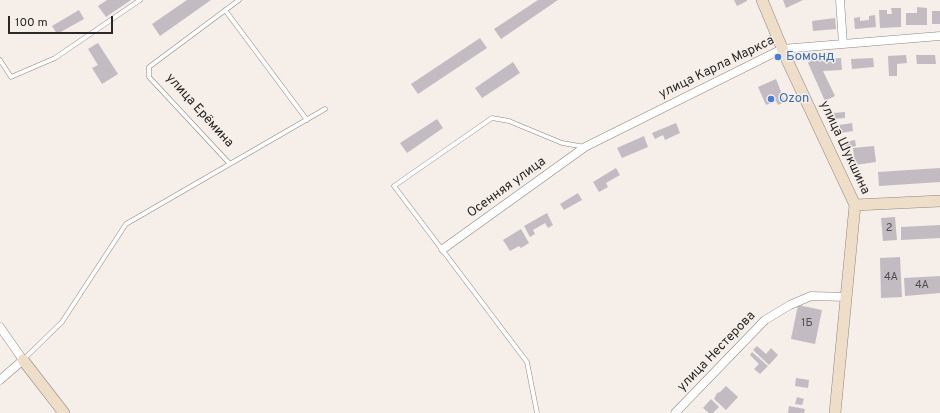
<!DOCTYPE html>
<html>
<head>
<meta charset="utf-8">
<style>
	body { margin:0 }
	#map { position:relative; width:940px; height:413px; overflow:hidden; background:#f5eee9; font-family:Overpass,sans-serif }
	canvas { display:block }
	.scale { position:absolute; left:8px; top:16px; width:105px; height:18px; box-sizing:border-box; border:2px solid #2a2826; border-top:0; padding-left:5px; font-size:12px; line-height:14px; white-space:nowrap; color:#2a2826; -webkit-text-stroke:3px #f5eee9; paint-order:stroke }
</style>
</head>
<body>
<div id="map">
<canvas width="940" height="413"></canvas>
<div class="scale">100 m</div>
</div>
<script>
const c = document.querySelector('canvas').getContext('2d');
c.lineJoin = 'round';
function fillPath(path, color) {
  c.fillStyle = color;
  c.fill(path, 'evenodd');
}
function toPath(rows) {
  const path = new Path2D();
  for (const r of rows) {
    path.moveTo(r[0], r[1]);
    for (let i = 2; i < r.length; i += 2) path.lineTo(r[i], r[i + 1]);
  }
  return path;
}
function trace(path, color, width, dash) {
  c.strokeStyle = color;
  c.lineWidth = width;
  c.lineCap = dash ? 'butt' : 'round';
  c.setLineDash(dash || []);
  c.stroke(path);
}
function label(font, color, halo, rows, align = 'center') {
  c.font = font + ' Overpass,sans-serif';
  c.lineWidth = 3;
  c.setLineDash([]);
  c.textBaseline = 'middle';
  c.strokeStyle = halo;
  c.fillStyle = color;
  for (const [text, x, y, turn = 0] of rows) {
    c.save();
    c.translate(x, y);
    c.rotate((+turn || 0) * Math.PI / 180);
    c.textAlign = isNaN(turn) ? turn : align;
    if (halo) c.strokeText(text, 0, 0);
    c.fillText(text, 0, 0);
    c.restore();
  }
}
fillPath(toPath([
	[107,0,131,0,106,17,98,6],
	[187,0,211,0,160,36,152,24],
	[538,0,558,0,501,39,494,29],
	[734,0,747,0,747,1,737,6],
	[783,0,803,0,786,8],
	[917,7,927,8,927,25,906,25,906,13,917,13],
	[891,8,901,8,901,27,880,28,879,10,887,10,887,14,892,14],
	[79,10,84,19,57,34,52,26],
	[932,11,940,11,940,24,932,24],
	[875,15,876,27,855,29,854,18,860,17,860,21,869,20,869,16],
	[835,18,836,29,813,31,812,21],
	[480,38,487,48,418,94,411,84],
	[98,43,118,74,102,84,92,68,98,65,88,49],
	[906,55,907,63,897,64,897,76,889,76,888,56],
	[916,55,935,55,936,64,917,64],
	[841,58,842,70,823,71,835,96,825,101,808,63,810,60],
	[873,58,874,67,852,69,851,59],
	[513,62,520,73,482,98,475,88],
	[776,79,785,102,778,105,776,101,766,105,758,87],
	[845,112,845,118,833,119,833,113],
	[437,119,443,128,407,153,400,143],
	[676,123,680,133,665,140,663,135,655,139,652,133],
	[852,123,853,131,841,133,839,125],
	[644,136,648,147,622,158,617,148],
	[855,140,856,146,846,148,845,142],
	[874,146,876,162,855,165,853,148],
	[616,168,620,175,606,183,608,187,599,192,593,182],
	[940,168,940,182,879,186,878,172],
	[578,193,582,200,564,210,560,204],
	[547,213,553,225,548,228,545,223,533,230,535,234,530,237,524,226],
	[895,217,897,240,883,241,881,218],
	[940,225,940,238,901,240,901,227],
	[521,229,529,243,521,248,519,246,510,251,503,240],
	[900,257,902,297,881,298,880,258],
	[940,276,940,293,905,296,904,278],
	[798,305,822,310,815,344,791,339],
	[757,346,766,354,771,348,778,355,769,365,753,350],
	[752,352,768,366,760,374,754,369,759,364,750,355],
	[796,378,809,380,808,388,795,386],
	[726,386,738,397,726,410,714,399,717,393,720,392],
	[797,397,804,399,802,405,795,404],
	[711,399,719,407,713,413,709,413,703,408],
	[789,406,805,409,804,413,788,413]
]), '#c2bcc2');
const lane = toPath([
	[225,10,307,120],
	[0,60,11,77,55,58,140,0],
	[230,164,149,77,149,67,239,0],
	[24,359,62,322,126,224,325,109],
	[537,413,527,362,394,186,492,118,509,121,562,143,585,147]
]);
const street = toPath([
	[840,0,843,44],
	[443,249,585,147,782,49,940,36],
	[0,327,23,360,0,380],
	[675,413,765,320,790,305,811,296,847,297]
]);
const secondary = toPath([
	[762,0,787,60,855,205,835,413],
	[855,205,940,201],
	[23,360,64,413]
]);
trace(lane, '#8d8681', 5);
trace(street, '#8d8681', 9);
trace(secondary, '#8d8681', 12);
trace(lane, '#fff', 4);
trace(street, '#fff', 8);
trace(secondary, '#eedec8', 11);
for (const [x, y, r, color] of [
	[778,57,4,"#3f7fe0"],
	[771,99,4,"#3f7fe0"]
]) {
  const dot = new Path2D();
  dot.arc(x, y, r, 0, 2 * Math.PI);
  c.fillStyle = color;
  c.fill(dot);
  trace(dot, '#f5eee9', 1.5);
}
label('11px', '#504d4d', null, [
	["2",889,229],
	["4А",891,278],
	["4А",922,286],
	["1Б",807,324]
]);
label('13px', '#366cbe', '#f5eee9', [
	["Бомонд",786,57],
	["Ozon",779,99]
], 'left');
label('13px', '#2a2826', '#f5eee9', [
	["улица Карла Маркса",717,68,-26],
	["улица Ерёмина",199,111,48],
	["улица Шукшина",844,148,65],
	["Осенняя улица",507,188,-36],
	["улица Нестерова",717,352,-46]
]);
</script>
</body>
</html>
